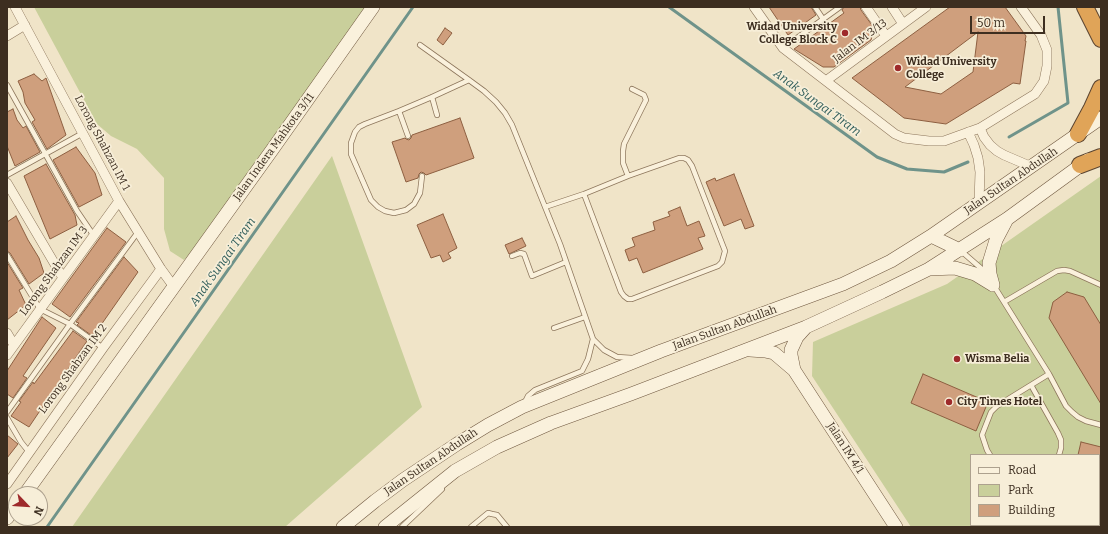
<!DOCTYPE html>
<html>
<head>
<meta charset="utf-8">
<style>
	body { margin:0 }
	#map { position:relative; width:1108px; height:534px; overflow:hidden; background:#f0e4c8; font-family:Bitter,serif }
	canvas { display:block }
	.frame { position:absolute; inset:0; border:8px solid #3d2e20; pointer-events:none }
	.legend { position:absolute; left:970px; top:454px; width:130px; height:72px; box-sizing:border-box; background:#f7eed8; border:1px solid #ada18e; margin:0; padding:5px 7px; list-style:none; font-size:12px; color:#3d2e20 }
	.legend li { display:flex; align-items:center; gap:8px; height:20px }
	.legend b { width:20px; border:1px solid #ada18e }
	.north { position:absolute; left:8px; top:486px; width:40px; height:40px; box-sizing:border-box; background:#f7eed8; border:1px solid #ada18e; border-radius:50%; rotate:115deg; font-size:11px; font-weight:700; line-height:16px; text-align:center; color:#3d2e20 }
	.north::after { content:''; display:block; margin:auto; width:14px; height:18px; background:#9e2a2b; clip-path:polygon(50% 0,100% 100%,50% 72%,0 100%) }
	.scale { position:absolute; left:970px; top:16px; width:75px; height:18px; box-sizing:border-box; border:2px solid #3d2e20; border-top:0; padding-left:5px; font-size:12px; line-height:14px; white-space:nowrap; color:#3d2e20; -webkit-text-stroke:3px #f7eed8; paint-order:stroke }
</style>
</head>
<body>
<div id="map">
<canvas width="1108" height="534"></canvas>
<div class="frame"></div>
<ul class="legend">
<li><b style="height:5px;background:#faf1dc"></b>Road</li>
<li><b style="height:11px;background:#c9cf9b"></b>Park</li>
<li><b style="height:11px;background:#cf9f7d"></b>Building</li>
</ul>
<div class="north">N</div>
<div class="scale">50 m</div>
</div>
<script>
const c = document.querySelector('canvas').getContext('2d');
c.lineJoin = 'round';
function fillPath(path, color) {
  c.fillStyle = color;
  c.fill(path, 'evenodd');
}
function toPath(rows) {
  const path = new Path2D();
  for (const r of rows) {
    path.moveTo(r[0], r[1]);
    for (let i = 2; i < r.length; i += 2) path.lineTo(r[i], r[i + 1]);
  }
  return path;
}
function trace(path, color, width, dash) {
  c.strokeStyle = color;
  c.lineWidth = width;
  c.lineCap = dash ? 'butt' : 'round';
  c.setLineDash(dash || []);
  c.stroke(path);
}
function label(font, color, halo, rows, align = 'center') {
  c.font = font + ' Bitter,serif';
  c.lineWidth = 3.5;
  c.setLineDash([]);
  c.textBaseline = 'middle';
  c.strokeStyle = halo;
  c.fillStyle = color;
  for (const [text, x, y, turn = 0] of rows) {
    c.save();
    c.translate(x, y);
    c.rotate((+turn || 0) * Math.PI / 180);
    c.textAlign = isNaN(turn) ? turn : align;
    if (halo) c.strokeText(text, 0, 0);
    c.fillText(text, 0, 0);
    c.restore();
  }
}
fillPath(toPath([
	[34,7,373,7,225,215,184,260,170,251,164,229,164,178,137,149,111,136,97,124],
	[332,156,422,407,285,527,72,527],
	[1101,176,1101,527,911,527,812,376,813,342,947,284],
	[971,455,1099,455,1099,525,971,525]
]), '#c9cf9b');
trace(toPath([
	[669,7,877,157,907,169,944,172,968,162],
	[1009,137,1068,103,1058,7],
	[47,527,413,7]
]), '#6f938a', 3);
const building = toPath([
	[769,7,811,7,816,15,788,35,769,7],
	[844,7,860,7,861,10,874,28,871,40,834,67,823,67,794,49,844,13,842,10,844,7],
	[950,7,1005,7,1026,36,1025,41,1026,41,1020,84,1013,83,946,124,904,118,852,78,950,7],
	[978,32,973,72,941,94,905,87,978,32],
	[445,28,452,33,443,45,437,40,445,28],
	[34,74,42,81,46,78,66,135,47,149,32,122,35,120,25,103,23,92,18,81,34,74],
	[13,109,17,120,23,128,26,126,40,152,15,166,7,146,7,112,13,109],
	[460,118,474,158,426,175,424,173,421,172,419,174,418,178,406,182,392,142,405,138,406,139,409,140,411,138,412,135,460,118],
	[76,147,95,173,102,195,79,207,53,160,76,147],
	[46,164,75,215,77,225,50,239,24,176,46,164],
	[734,174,754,226,745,229,741,219,724,226,706,182,715,178,716,181,734,174],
	[680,207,687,226,699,221,705,236,698,238,703,249,643,273,637,258,629,261,625,250,635,246,632,238,655,230,653,222,670,216,668,212,680,207],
	[443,214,457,248,448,253,451,258,443,262,440,255,431,258,417,225,443,214],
	[16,216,28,240,39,258,44,273,29,284,10,253,7,251,7,222,16,216],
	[107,228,126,242,70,317,52,304,107,228],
	[522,238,526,246,509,254,505,245,522,238],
	[124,257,138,272,94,335,92,334,91,335,77,325,79,323,76,322,124,257],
	[7,262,23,288,19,290,26,305,7,320,7,262],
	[1067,292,1084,297,1101,325,1101,404,1049,318,1053,302,1067,292],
	[42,317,56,328,23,376,27,378,13,398,7,394,7,371,42,317],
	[73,331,87,341,29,427,11,416,21,402,19,401,33,382,34,384,73,331],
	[923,374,988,402,976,431,911,403,923,374],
	[7,435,18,444,7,458,7,435],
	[1081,442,1101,447,1101,455,1078,455,1081,442]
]);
fillPath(building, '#cf9f7d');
trace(building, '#8d5f41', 1);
const lane = toPath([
	[815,7,823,19],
	[420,45,469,80,484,91,496,102,505,113,512,125,560,244,593,339,604,350,617,357,632,358],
	[783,48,840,7],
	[7,85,77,211,94,236],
	[432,97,437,115],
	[399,111,432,97,469,80],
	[408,136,399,111,365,124,359,127,355,132,351,143,351,154,371,200,378,207,385,211,394,213,406,210,414,204,420,193,422,176],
	[7,175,83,133],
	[628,176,623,163,623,151,624,144,646,100,644,95,632,89],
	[545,207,584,194,628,176,679,158,684,158,688,160,692,166,725,251,722,262,718,266,632,299,628,299,624,296,621,292,584,194],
	[960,250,983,270,987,275],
	[7,255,40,309,70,324,103,348],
	[512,256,520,253,524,254,532,276,566,262],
	[994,286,1049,374,1066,406,1072,412,1078,417,1086,421,1101,425],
	[1004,302,1057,271,1064,270,1070,271,1101,285],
	[554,328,585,317],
	[1031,385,1058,433,1061,440,1061,448,1059,455],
	[524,404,528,396,535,390,582,371,588,359,593,339],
	[7,412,70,324,138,232],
	[7,418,21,442,29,452],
	[990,455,987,450,982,435,991,412,997,406,1049,374],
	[1052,525,1054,527],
	[402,527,442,489],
	[471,527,488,513,492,514,497,515,507,527],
	[1044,527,1045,525],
	[1074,527,1076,525]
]);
const street = toPath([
	[15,7,119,201,161,269,174,287],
	[754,7,783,48,895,134,904,138,929,141,944,141,980,128,1035,94,1044,81,1047,66,1047,50,1041,35,1021,7],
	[866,7,886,36],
	[892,7,903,24],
	[7,36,25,25],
	[827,80,926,7],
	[980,128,984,137,990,145,997,151,1004,155,1032,167],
	[968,132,974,145,978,158,980,172,979,202],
	[7,183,63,278],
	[7,333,14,345],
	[7,355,119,201],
	[7,484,103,348,161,269]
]);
const secondary = toPath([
	[931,236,960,250],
	[929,269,955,268,975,274,993,285],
	[993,285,990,274,989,263,996,240,1006,221],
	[750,350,765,351,774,353,794,370,896,527],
	[794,370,791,355,791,350,797,337,806,327],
	[25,494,272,150,373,7],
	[7,518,16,506],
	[343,527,375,501,403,480,457,444,488,425,522,407,661,351,843,284,891,261,931,236,1101,118],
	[385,527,455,471,497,447,551,423,631,394,806,327,882,292,929,269,1007,219,1088,160]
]);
const highway = toPath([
	[1085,7,1101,39],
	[1078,134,1092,108,1101,88],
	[1080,165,1101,157]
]);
trace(lane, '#8d765c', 6);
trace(street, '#8d765c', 10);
trace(secondary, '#6f573f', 14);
trace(highway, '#5b4430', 18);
trace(lane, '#faf1dc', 4.5);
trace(street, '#faf1dc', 9);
trace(secondary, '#faf1dc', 13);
trace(highway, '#e0a458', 16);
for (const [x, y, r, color] of [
	[845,33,4,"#9e2a2b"],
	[898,68,4,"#9e2a2b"],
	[957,359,4,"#9e2a2b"],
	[949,402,4,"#9e2a2b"]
]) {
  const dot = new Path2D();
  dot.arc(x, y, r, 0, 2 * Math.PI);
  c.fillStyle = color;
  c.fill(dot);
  trace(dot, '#f7eed8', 1.5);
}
label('bold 11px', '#3d2e20', '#f7eed8', [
	["Widad University",837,27,"right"],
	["College Block C",837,40,"right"],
	["Widad University",906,62],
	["College",906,75],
	["Wisma Belia",965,359],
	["City Times Hotel",957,402]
], 'left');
label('11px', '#3d2e20', '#f7eed8', [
	["Jalan IM 3/13",860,41,-37],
	["Lorong Shahzan IM 1",102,143,62],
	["Jalan Indera Mahkota 3/11",274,147,-54],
	["Jalan Sultan Abdullah",1011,181,-34],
	["Lorong Shahzan IM 3",54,271,-54],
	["Jalan Sultan Abdullah",725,328,-20],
	["Lorong Shahzan IM 2",73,369,-54],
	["Jalan IM 4/1",845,448,57],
	["Jalan Sultan Abdullah",431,462,-34]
]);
label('italic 12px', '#2f5d5a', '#f7eed8', [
	["Anak Sungai Tiram",817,103,36],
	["Anak Sungai Tiram",223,262,-55]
]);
</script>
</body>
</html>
